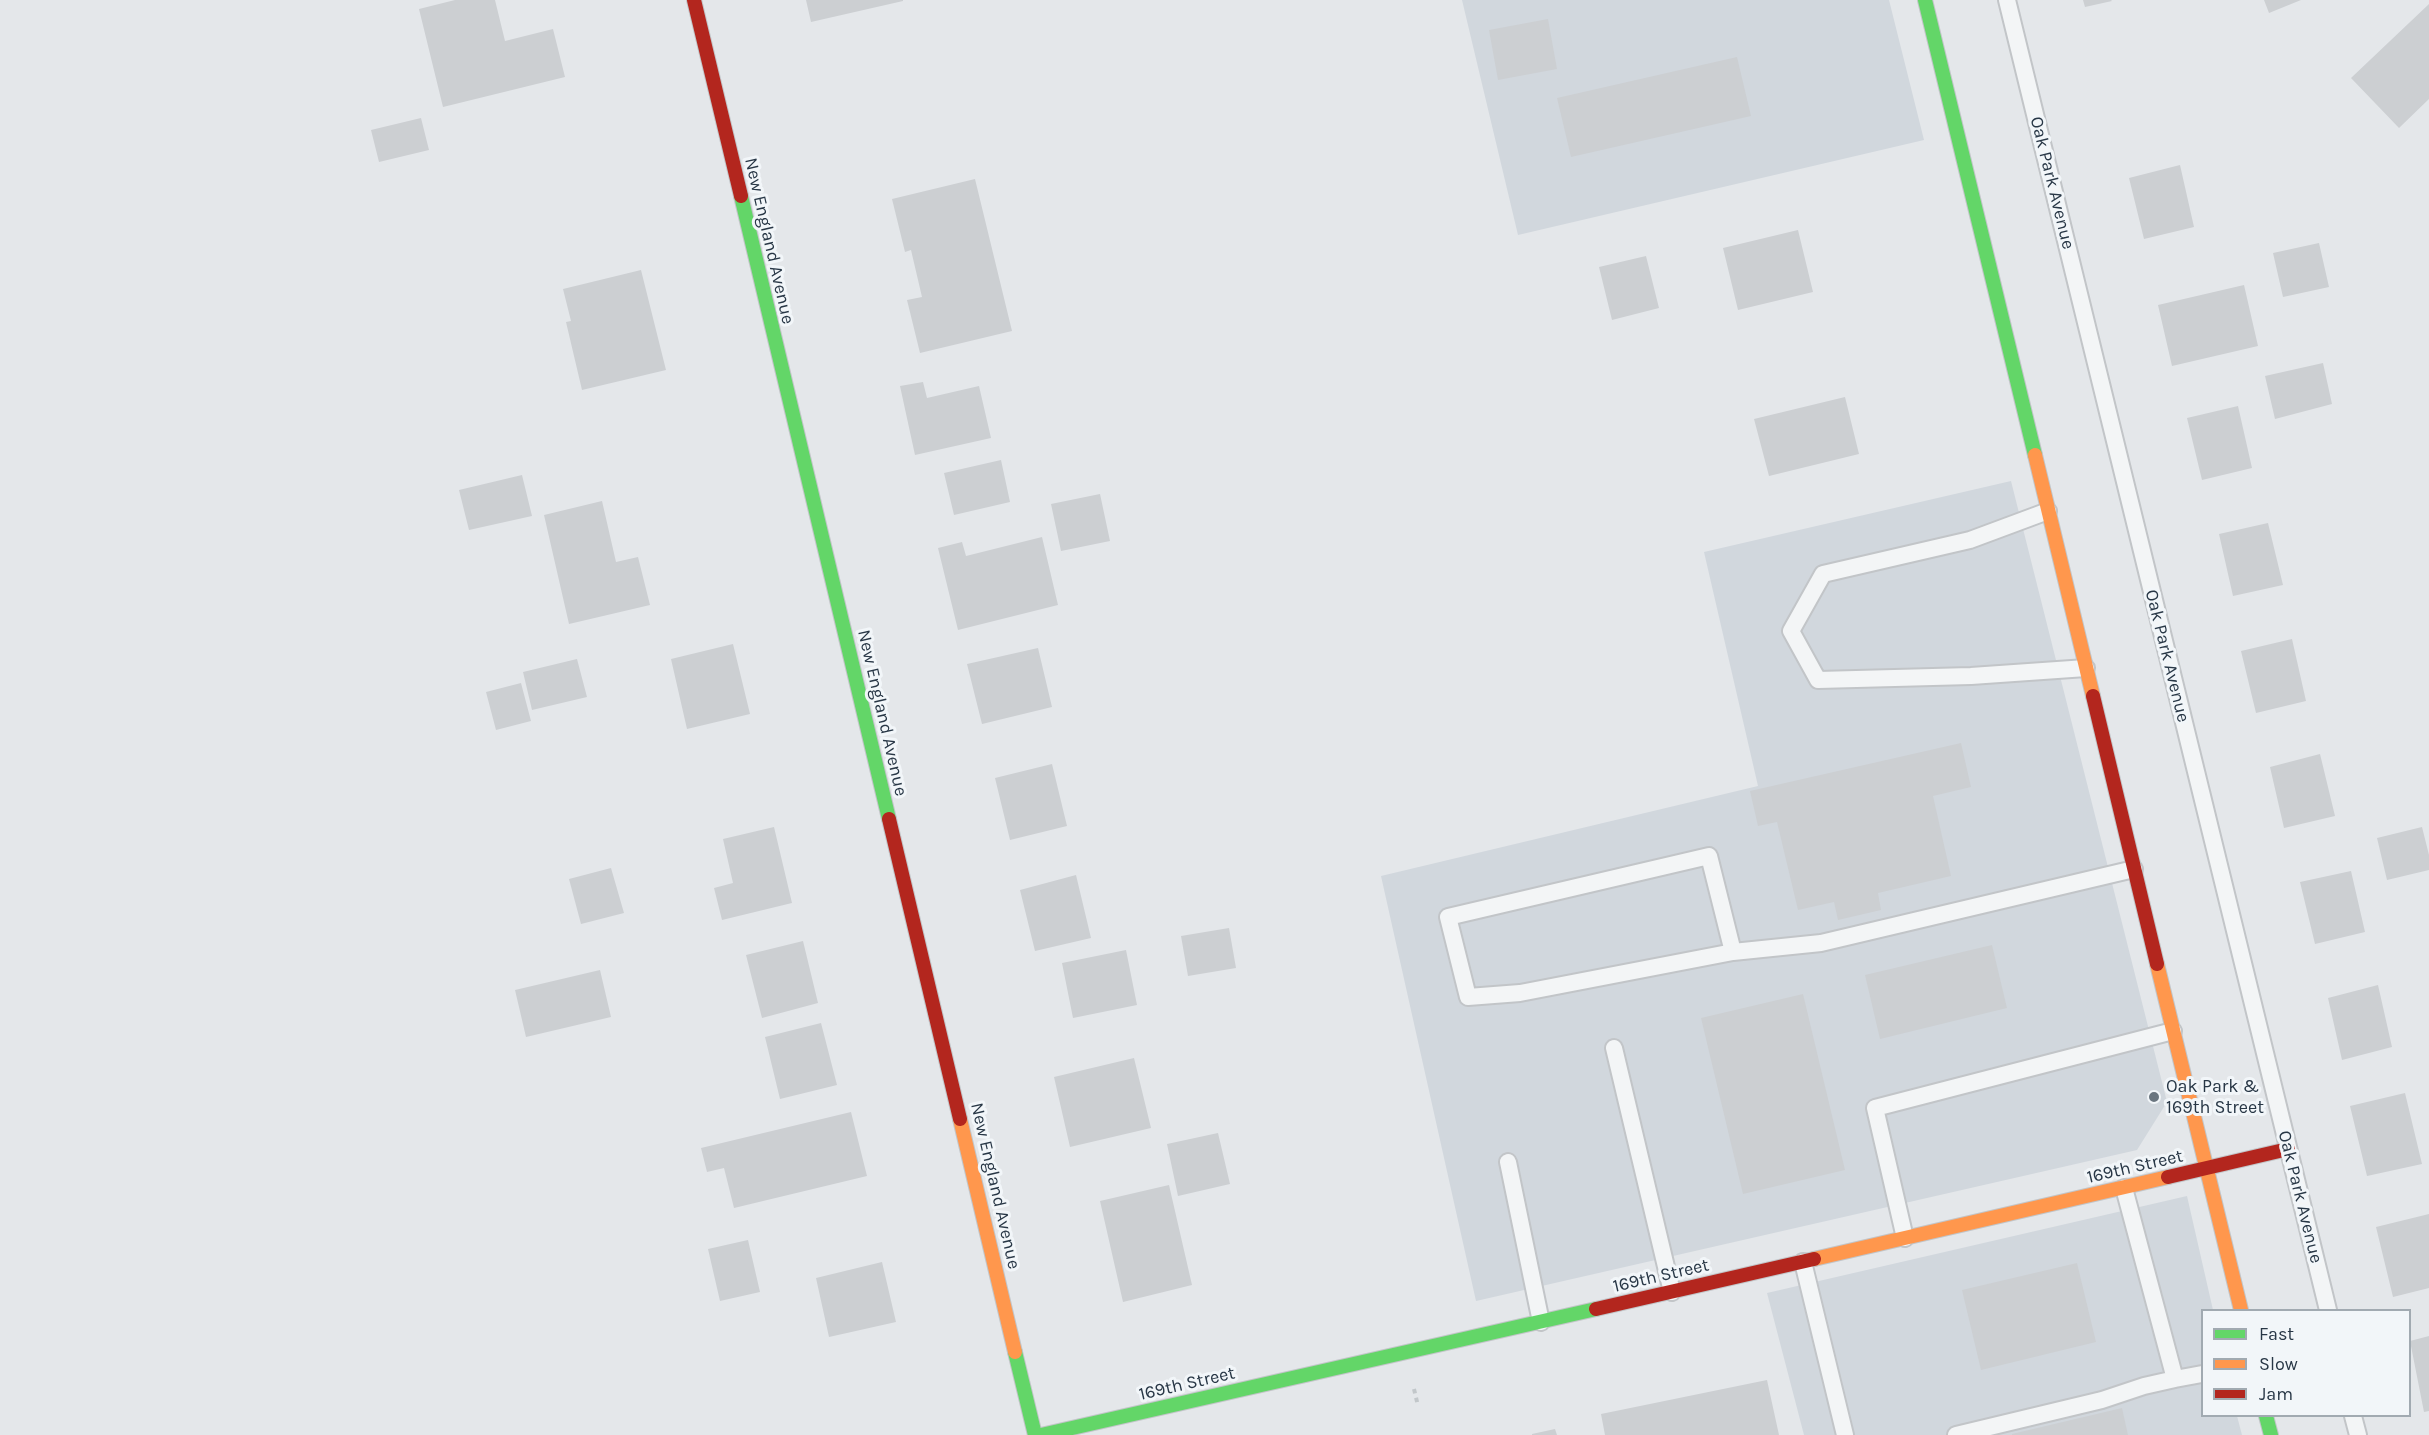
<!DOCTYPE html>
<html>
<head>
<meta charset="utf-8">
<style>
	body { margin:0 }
	#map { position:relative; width:2429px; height:1435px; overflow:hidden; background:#e4e7ea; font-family:Karla,sans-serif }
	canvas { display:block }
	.legend { position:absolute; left:2201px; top:1309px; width:210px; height:108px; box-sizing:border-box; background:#f2f6f9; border:2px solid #a1aab1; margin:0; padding:8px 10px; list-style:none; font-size:18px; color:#283746 }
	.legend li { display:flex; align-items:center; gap:12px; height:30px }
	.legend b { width:30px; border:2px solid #a1aab1 }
</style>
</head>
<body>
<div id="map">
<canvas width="2429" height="1435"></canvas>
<ul class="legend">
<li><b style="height:8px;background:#63d668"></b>Fast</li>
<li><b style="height:8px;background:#ff974d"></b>Slow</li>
<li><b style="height:8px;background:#b3261e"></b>Jam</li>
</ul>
</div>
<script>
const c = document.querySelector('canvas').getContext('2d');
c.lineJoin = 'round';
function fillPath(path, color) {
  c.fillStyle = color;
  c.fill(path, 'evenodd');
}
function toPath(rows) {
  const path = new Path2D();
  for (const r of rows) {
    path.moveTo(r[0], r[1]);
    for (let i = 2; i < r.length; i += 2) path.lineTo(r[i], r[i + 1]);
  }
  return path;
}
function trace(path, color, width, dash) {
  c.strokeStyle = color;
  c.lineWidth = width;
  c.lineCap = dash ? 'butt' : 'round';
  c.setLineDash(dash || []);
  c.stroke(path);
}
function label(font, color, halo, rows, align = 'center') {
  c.font = font + ' Karla,sans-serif';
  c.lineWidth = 6;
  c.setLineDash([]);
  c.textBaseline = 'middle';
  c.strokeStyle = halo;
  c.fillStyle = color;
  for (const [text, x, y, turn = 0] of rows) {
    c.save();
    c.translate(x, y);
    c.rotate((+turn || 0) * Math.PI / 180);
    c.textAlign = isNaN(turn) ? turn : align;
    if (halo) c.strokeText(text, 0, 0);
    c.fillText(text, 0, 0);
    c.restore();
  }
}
fillPath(toPath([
	[1462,0,1889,0,1924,140,1518,235],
	[2011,481,2167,1102,2137,1150,1476,1301,1381,876,1758,786,1704,552],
	[2187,1196,2213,1310,2202,1310,2202,1416,2237,1416,2242,1435,1804,1435,1767,1293]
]), '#d1d7dd');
fillPath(toPath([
	[455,0,495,0,505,41,553,29,565,77,443,107,419,9],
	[806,0,903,0,903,1,811,22],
	[2083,0,2111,0,2112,1,2085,7],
	[2264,0,2301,0,2269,13],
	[2429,4,2429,99,2399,128,2351,78],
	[1548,19,1557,69,1498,80,1489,30],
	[1737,57,1751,116,1571,157,1557,98],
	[421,118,429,150,379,162,371,130],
	[2180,165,2194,227,2144,239,2129,178],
	[975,179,1012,331,920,353,907,300,922,297,911,250,905,252,892,199],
	[1798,230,1813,292,1738,310,1723,248],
	[2319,243,2329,287,2283,297,2273,253],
	[1646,256,1659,308,1612,320,1599,267],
	[641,270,666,370,582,390,566,322,571,321,563,289],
	[2244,285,2258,346,2172,366,2158,305],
	[2323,363,2332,404,2275,419,2265,376],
	[923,382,927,398,979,386,991,438,915,455,900,386],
	[1845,397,1859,454,1769,476,1754,419],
	[2238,406,2252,468,2202,480,2187,418],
	[1001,460,1010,502,954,515,944,473],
	[522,475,532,516,469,530,459,490],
	[1100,494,1110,541,1061,551,1051,504],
	[602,501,616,562,638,557,650,605,569,624,544,515],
	[2268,523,2283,585,2233,596,2219,534],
	[1042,537,1058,605,958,630,938,548,962,542,966,556],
	[2292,639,2306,701,2256,713,2241,651],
	[733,644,750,714,687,729,671,659],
	[1038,648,1052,707,982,724,967,664],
	[577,659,587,697,532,710,523,672],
	[521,683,531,721,496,730,486,692],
	[1961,743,1971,787,1933,796,1951,876,1878,893,1881,910,1838,920,1834,902,1798,910,1777,822,1758,826,1750,791],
	[2320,754,2335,816,2284,828,2270,767],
	[1052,764,1067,826,1010,840,995,778],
	[774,827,792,903,722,920,714,888,733,883,723,839],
	[2422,827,2429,855,2429,870,2387,880,2377,838],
	[611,868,624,913,581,924,569,879],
	[2351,871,2365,932,2315,944,2300,882],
	[1076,875,1091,938,1035,951,1020,890],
	[1229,928,1236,968,1188,976,1181,936],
	[803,941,818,1003,762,1018,746,955],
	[1992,945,2007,1008,1880,1039,1865,975],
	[1126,950,1137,1005,1073,1018,1062,963],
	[600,970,611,1017,526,1037,515,990],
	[2378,985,2392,1047,2342,1060,2328,998],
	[1803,994,1845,1170,1743,1194,1701,1018],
	[821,1023,837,1085,780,1099,765,1037],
	[1134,1058,1151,1128,1070,1147,1054,1077],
	[2405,1093,2422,1164,2367,1176,2350,1106],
	[851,1112,867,1176,734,1208,724,1168,707,1172,701,1148],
	[1218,1133,1230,1184,1178,1196,1167,1144],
	[1169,1185,1192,1285,1123,1302,1100,1201],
	[2429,1214,2429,1288,2393,1297,2376,1227],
	[748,1240,760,1292,720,1301,708,1249],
	[882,1262,896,1322,829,1337,816,1278],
	[2077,1263,2096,1342,1981,1370,1962,1290],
	[2429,1336,2429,1411,2424,1412,2410,1341],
	[1767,1380,1779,1435,1605,1435,1601,1414],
	[2122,1408,2128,1435,2012,1435,2012,1434],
	[1555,1429,1557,1435,1532,1435,1532,1434]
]), '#cccfd2');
const lane = toPath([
	[2007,0,2328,1310],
	[2048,511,1970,540,1823,574,1791,631,1818,680,1971,676,2086,668],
	[1733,952,1709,856,1448,917,1468,997,1520,993,1733,952,1821,943,2134,869],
	[1614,1048,1672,1292],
	[1508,1162,1541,1322],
	[2124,1188,2175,1379,2202,1374],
	[1905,1238,1875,1108,2173,1031],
	[1803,1262,1845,1435],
	[2353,1416,2358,1435],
	[1956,1435,2102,1400,2144,1386,2175,1379]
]);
const fast = toPath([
	[1925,0,2035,455],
	[741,196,889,819],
	[1015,1352,1035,1435],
	[2266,1416,2271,1435],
	[1041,1435,1596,1309]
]);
const slow = toPath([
	[2035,455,2093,696],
	[2157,964,2241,1310],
	[960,1119,1015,1352],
	[1814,1259,2168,1177]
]);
const jam = toPath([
	[694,0,741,196],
	[2093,696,2157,964],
	[889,819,960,1119],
	[2168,1177,2288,1149],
	[1596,1309,1814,1259]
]);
trace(lane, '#c2c5c8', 20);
trace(fast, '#c2c5c8', 16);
trace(slow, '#c2c5c8', 16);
trace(jam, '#c2c5c8', 16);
trace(toPath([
	[1414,1389,1418,1406]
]), '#c2c7ca', 4, [4.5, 4.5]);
trace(lane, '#f3f5f6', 16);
trace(fast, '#63d668', 14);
trace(slow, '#ff974d', 14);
trace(jam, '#b3261e', 14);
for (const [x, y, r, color] of [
	[2154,1097,6,"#6a757f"]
]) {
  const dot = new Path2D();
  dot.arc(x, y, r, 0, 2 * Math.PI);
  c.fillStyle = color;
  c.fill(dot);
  trace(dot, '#f2f6f9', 2);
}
label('18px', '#283746', '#f2f6f9', [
	["Oak Park Avenue",2052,183,76],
	["New England Avenue",769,241,77],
	["Oak Park Avenue",2167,656,76],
	["New England Avenue",882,713,77],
	["169th Street",2135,1167,-13],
	["New England Avenue",995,1186,77],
	["Oak Park Avenue",2300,1197,76],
	["169th Street",1661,1276,-13],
	["169th Street",1187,1384,-13]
]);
label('18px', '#283746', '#f2f6f9', [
	["Oak Park &",2166,1087],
	["169th Street",2166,1108]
], 'left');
</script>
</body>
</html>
